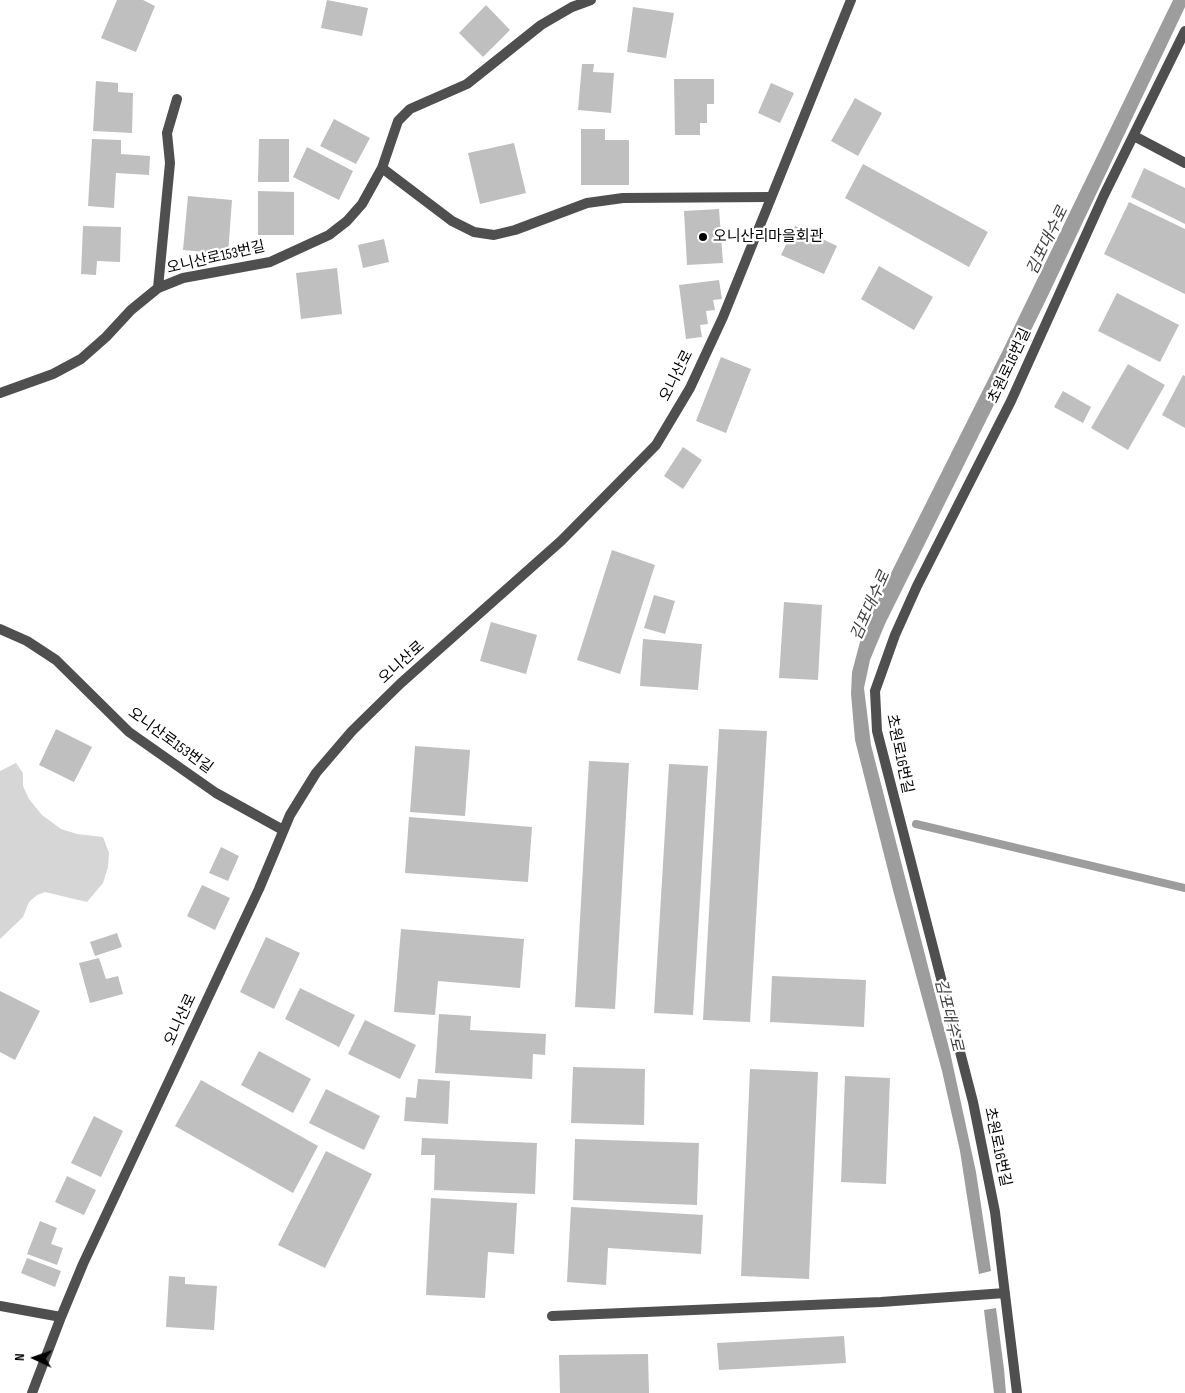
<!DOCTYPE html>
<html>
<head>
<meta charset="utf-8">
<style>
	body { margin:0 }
	#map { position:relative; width:1185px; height:1393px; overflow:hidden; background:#fff; font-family:"Sofia Sans Condensed",sans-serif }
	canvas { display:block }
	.north { position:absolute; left:10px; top:1333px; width:50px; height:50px; -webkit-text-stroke:4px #fff; paint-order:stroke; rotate:273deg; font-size:14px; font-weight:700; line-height:20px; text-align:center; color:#000 }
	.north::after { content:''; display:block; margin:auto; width:18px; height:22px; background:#000; clip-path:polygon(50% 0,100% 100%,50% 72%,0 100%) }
</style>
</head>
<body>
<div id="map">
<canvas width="1185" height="1393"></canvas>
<div class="north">N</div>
</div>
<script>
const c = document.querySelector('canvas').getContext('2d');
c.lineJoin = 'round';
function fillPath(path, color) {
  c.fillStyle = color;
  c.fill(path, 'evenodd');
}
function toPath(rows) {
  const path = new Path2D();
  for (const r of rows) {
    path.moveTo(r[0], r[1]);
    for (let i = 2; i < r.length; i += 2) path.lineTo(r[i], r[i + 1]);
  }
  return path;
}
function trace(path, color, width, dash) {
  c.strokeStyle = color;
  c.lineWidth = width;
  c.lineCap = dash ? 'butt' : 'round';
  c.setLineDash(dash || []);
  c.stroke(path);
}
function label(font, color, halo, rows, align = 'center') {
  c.font = font + ' "Sofia Sans Condensed","Noto Sans KR",sans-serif';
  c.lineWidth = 4.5;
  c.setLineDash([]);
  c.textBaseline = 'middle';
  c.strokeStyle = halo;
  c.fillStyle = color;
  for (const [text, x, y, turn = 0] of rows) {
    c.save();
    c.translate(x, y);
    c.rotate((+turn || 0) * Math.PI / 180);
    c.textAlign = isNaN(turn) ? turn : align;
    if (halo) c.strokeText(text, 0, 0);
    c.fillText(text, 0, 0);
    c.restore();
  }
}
fillPath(toPath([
	[16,763,23,773,23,786,29,799,42,815,61,829,77,834,103,837,109,853,108,867,103,883,87,902,45,892,37,895,29,902,23,917,0,939,0,771]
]), '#d6d6d6');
fillPath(toPath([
	[1173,0,1185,0,1185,7,1044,304,885,624,870,660,864,688,871,745,950,1052,976,1172,991,1271,979,1274,960,1151,942,1071,894,894,855,740,851,694,852,672,860,642,882,591,1001,354],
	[996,1308,1004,1369,1006,1393,994,1393,984,1310]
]), '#9d9d9d');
trace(toPath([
	[916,824,1185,888]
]), '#9d9d9d', 8);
fillPath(toPath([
	[117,0,143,0,155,6,136,52,101,38],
	[327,0,368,8,362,36,321,28],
	[486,5,510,30,483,57,459,33],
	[633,7,674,13,666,58,627,52],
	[582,64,594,64,593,72,614,73,611,113,578,110],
	[674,79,714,79,714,104,707,104,707,123,700,123,700,135,675,135],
	[96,81,118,83,118,92,133,93,132,133,93,131],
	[771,83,794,93,780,123,758,113],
	[855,98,882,113,858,156,831,141],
	[334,119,370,138,356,164,320,146],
	[581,129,605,129,605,140,629,140,629,185,581,185],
	[92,139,121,140,121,154,150,156,149,175,116,173,114,208,88,206],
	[259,139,289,139,289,182,258,182],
	[514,143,526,193,480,204,468,153],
	[307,147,353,171,339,200,293,177],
	[863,164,988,232,969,267,845,198],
	[1144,168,1185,188,1185,224,1131,197],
	[258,191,294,192,294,235,258,235],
	[188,196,232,200,228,254,183,250],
	[1129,202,1185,229,1185,294,1104,254],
	[719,209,723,263,687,265,684,211],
	[83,226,121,227,120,262,97,261,96,275,81,274],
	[795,226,837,246,824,274,781,255],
	[384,239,389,262,363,268,358,245],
	[879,266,933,297,914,330,861,299],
	[337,268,342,314,301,319,296,273],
	[719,280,722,299,713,300,715,310,706,311,708,324,700,325,702,337,686,339,679,285],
	[1117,293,1179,325,1160,362,1098,331],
	[721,357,751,369,726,433,696,421],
	[1128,364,1165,385,1128,450,1091,428],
	[1183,375,1185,376,1185,428,1162,415],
	[1063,391,1091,407,1083,423,1054,407],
	[683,447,702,460,683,489,664,476],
	[612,550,655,565,620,674,577,660],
	[654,595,675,601,665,634,644,628],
	[784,602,822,605,818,680,779,678],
	[491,622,537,635,526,674,480,661],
	[643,639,702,644,698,690,640,686],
	[56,729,92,747,74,782,39,765],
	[719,729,767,731,750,1022,703,1020],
	[415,746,470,750,465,816,410,812],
	[589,761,629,763,615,1009,575,1007],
	[669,764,708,766,693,1015,654,1013],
	[409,817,532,827,528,882,405,873],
	[221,847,239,856,228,881,209,873],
	[202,885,230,898,215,930,187,916],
	[401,929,524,939,520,988,438,981,435,1015,394,1012],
	[117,933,122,947,95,956,90,942],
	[266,937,300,953,274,1009,240,992],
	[99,958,106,979,118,976,123,994,90,1003,79,963],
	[772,976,866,980,864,1027,770,1022],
	[300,988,355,1015,339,1047,285,1019],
	[0,991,40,1011,15,1060,0,1052],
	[439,1014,471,1016,470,1030,546,1034,545,1055,533,1054,532,1079,435,1073],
	[365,1020,416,1045,400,1079,348,1054],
	[259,1051,311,1079,293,1113,241,1085],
	[573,1067,645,1069,644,1125,571,1123],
	[750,1069,818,1072,809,1279,741,1276],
	[845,1076,890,1078,886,1184,841,1182],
	[418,1079,450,1081,448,1124,404,1121,406,1097,416,1098],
	[201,1080,318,1146,293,1193,175,1126],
	[326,1089,380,1116,364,1150,309,1123],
	[94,1116,123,1131,101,1177,71,1163],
	[422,1138,537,1143,535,1194,434,1190,435,1155,421,1155],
	[575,1139,699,1143,697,1205,573,1200],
	[326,1151,372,1174,325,1268,278,1245],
	[67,1176,96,1190,84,1215,55,1202],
	[431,1198,517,1203,514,1254,488,1252,485,1298,426,1295],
	[571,1207,703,1215,701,1254,608,1248,606,1285,567,1282],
	[40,1221,57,1228,51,1244,63,1248,57,1265,27,1254],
	[27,1258,61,1271,55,1287,21,1273],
	[169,1276,185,1277,185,1284,217,1286,214,1330,166,1327],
	[844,1336,846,1363,719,1370,717,1343],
	[648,1354,649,1393,560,1393,559,1355]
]), '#bfbfbf');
trace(toPath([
	[1134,136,1185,163],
	[382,168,452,221,474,232,494,235,515,230,587,203,623,198,771,197],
	[158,288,170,163,167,133,177,99],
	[0,393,53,374,81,359,106,337,131,310,158,288,183,278,270,262,329,235,347,221,362,204,382,168,398,121,410,109,467,84,541,25,572,7,591,0],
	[0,629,27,641,56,660,129,732,216,793,283,830],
	[552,1316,881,1302,1005,1293],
	[1017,1393,995,1212,973,1102,877,731,875,691,895,635,917,586,1011,401,1104,195,1185,31]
]), '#4f4f4f', 10);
trace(toPath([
	[0,1306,61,1317],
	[32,1393,61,1317,83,1264,259,889,290,815,316,773,352,731,401,683,561,541,656,445,690,388,723,317,851,0]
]), '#4f4f4f', 10);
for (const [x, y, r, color] of [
	[703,237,5,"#000"]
]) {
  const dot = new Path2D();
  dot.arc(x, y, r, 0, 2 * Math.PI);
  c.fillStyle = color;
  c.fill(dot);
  trace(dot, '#fff', 2);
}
label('15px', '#000', '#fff', [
	["오니산리마을회관",713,237]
], 'left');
label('15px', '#000', '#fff', [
	["오니산로153번길",216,258,-13],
	["초원로16번길",1010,366,-65],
	["오니산로",677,376,-63],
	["오니산로",402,663,-42],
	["오니산로153번길",170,741,36],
	["초원로16번길",899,754,78],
	["오니산로",181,1020,-65],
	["초원로16번길",997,1147,78]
]);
label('italic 16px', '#3e3e3e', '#fff', [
	["김포대수로",1048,241,-64],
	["김포대수로",871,606,-66],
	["김포대수로",948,1015,76]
]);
</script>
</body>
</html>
